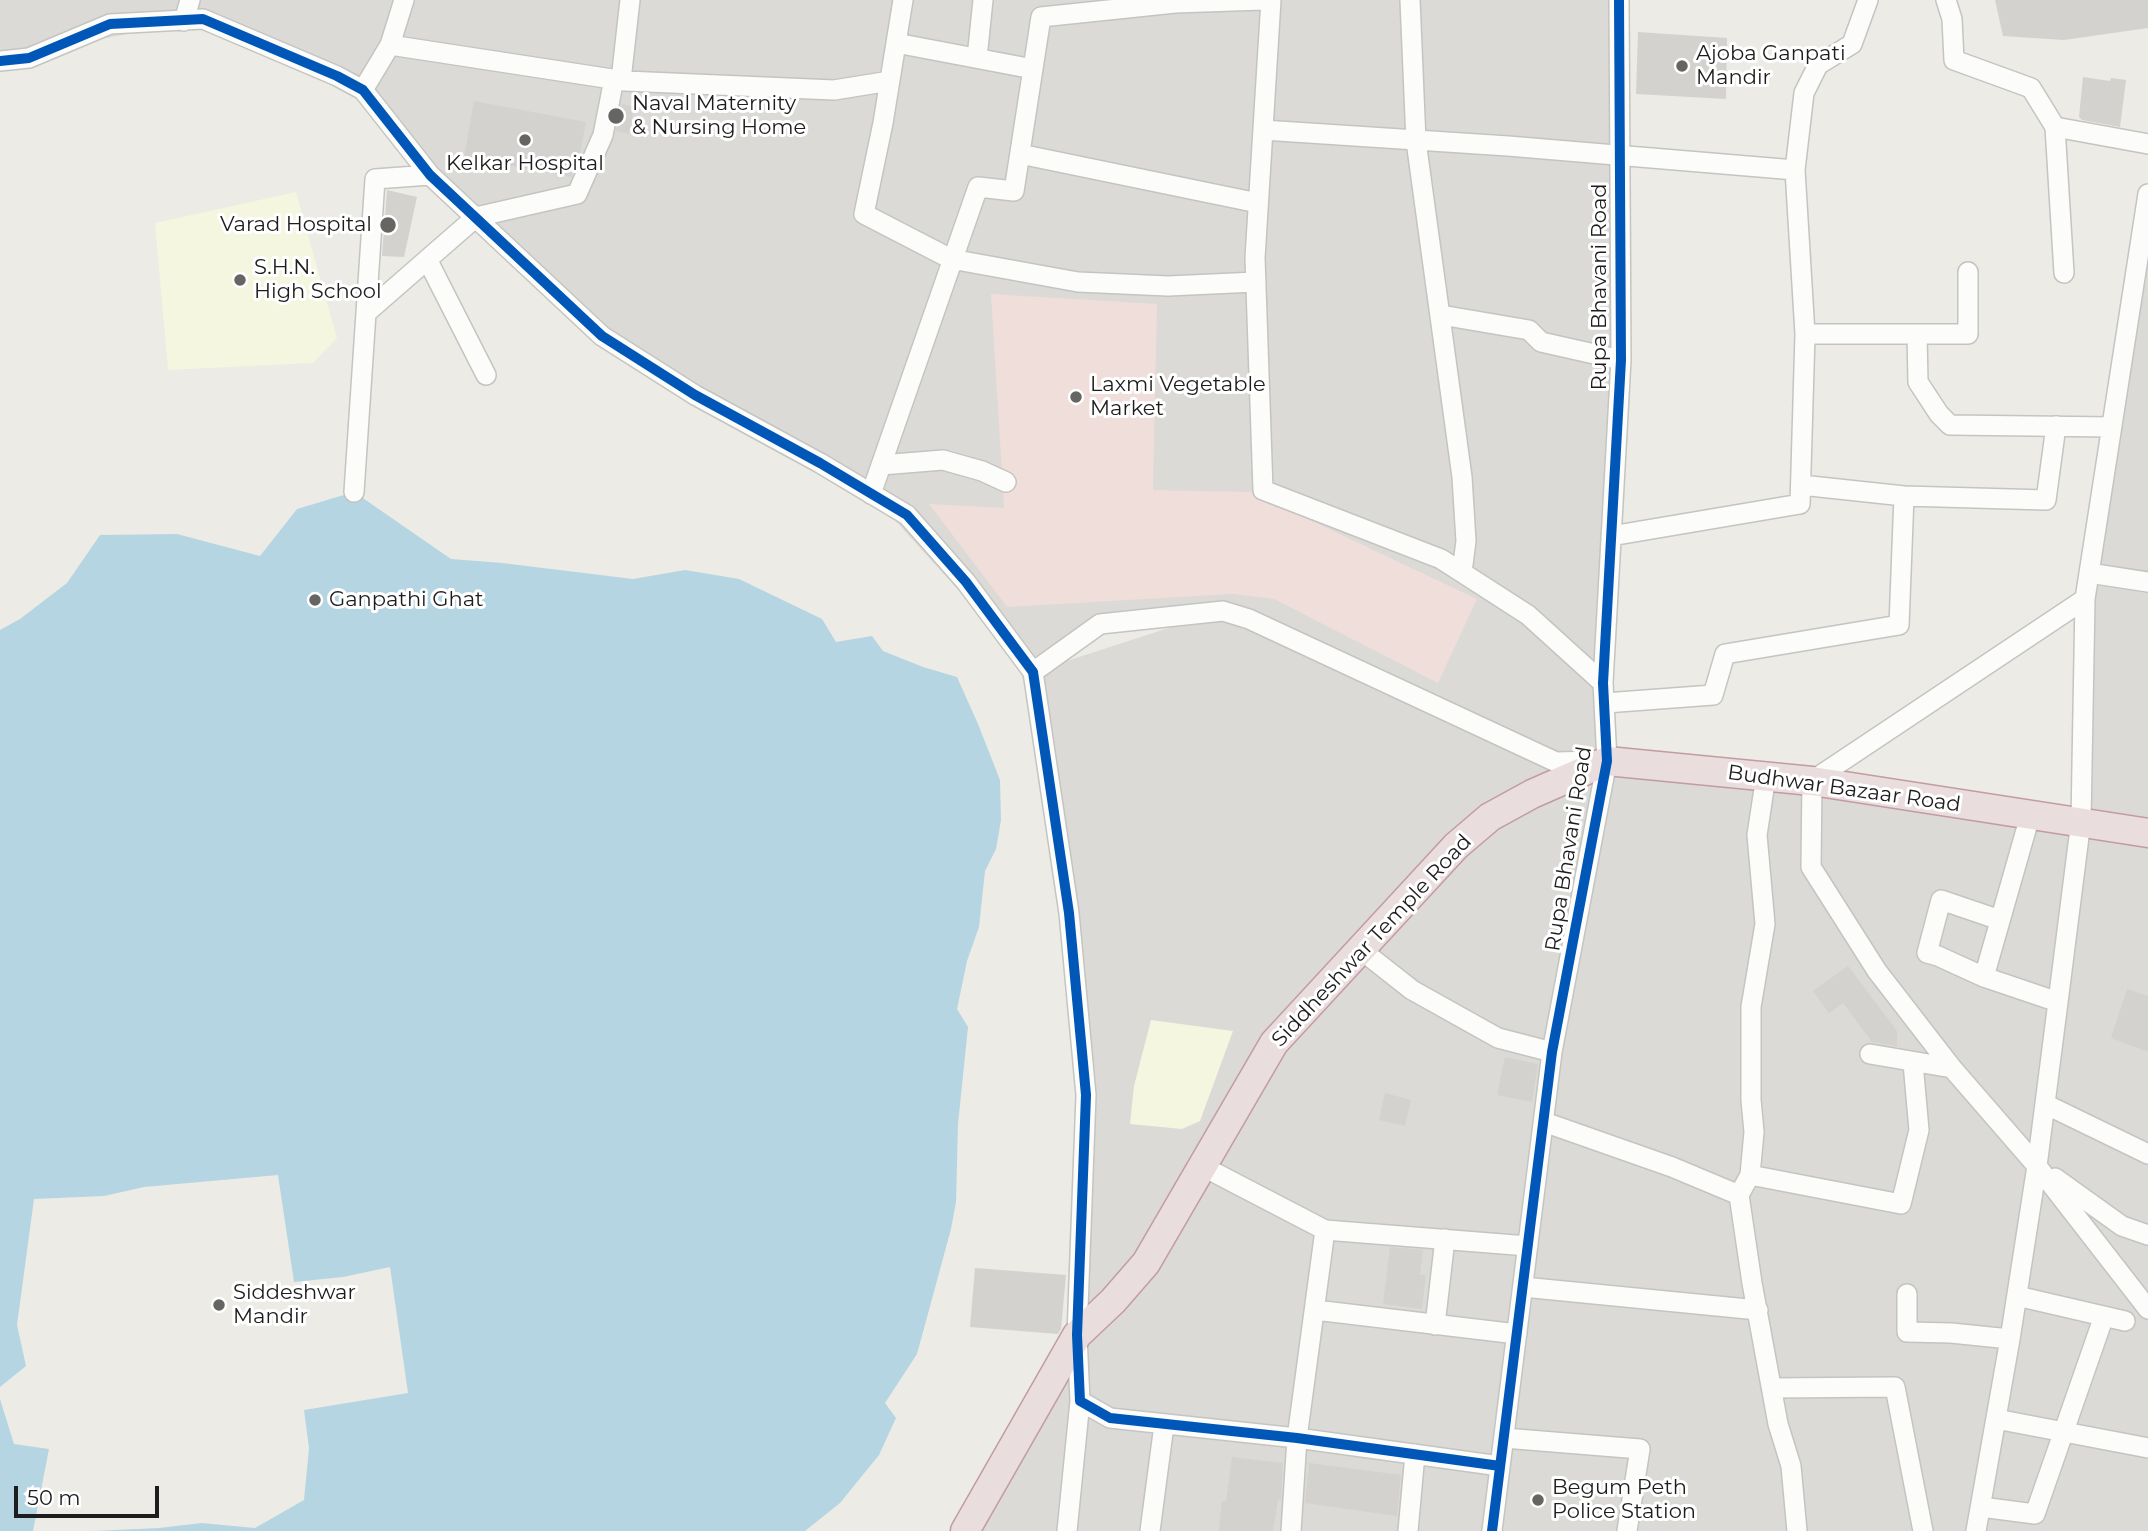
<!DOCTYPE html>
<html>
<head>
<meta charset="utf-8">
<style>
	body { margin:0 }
	#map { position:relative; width:2148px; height:1531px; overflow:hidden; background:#ecebe5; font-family:Montserrat,sans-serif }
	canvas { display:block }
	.scale { position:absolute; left:14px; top:1486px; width:145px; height:32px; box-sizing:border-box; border:4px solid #1d1d1d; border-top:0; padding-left:9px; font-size:21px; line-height:24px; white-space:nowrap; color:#1d1d1d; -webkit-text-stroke:5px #fff; paint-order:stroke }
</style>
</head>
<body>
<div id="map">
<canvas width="2148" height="1531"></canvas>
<div class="scale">50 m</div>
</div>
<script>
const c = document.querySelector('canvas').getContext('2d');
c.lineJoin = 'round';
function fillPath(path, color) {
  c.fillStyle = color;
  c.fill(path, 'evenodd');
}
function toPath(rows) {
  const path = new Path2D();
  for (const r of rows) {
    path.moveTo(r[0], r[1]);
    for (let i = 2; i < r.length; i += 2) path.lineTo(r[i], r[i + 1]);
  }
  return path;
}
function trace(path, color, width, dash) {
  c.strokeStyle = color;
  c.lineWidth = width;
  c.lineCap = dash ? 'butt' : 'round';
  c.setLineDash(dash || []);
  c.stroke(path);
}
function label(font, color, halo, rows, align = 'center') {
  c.font = font + ' Montserrat,sans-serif';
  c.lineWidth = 6;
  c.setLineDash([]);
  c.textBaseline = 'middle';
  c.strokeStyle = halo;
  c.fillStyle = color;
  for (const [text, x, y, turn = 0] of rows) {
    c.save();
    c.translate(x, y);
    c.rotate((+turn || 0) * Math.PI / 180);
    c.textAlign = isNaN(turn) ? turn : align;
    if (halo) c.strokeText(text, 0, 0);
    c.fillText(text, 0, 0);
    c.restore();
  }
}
fillPath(toPath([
	[0,0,1622,0,1607,761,2081,821,2085,599,2148,195,2148,1531,958,1531,1077,1335,1086,1095,1033,672,871,494,587,322,476,217,363,90,203,19,0,59],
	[1187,622,1036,671,1100,624]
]), '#dbdad7');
fillPath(toPath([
	[991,294,1157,304,1153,490,1251,492,1477,599,1438,683,1274,599,1233,594,1007,607,929,504,1004,508]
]), '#efded9');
fillPath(toPath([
	[296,192,337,338,313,363,168,370,155,223],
	[1151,1020,1233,1031,1200,1121,1182,1129,1130,1124,1134,1086]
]), '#f4f6df');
fillPath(toPath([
	[354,492,451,559,502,563,633,579,685,570,739,579,822,619,836,642,872,636,883,651,923,667,957,677,978,724,1000,780,1001,820,996,849,985,871,979,927,967,961,957,1009,968,1027,958,1124,956,1202,951,1229,917,1354,885,1403,896,1418,879,1455,840,1503,805,1531,93,1531,159,1528,202,1523,255,1528,304,1500,309,1448,304,1410,408,1393,390,1267,343,1277,294,1282,278,1175,144,1187,104,1196,34,1199,17,1325,26,1366,0,1387,0,630,20,619,67,583,100,535,177,534,260,556,297,509],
	[0,1399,14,1444,49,1449,33,1531,0,1531]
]), '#b6d5e2');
fillPath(toPath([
	[1995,0,2148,0,2148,28,2064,40,2003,36],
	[1638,32,1727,38,1726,99,1636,94],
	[2083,77,2110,81,2111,78,2126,80,2120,127,2082,120,2079,117],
	[474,101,586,122,579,159,571,177,464,157],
	[622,104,634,107,629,134,616,131],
	[387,190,417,197,404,257,382,256],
	[1848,966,1897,1031,1897,1046,1872,1042,1843,1003,1829,1013,1813,991],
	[2127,989,2148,996,2148,1052,2111,1038],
	[1505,1057,1538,1064,1532,1102,1497,1095],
	[1385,1093,1411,1100,1405,1126,1379,1120],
	[1390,1247,1423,1250,1420,1275,1426,1275,1422,1309,1383,1304],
	[975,1268,1066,1275,1061,1329,1058,1334,970,1327],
	[1232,1457,1283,1463,1281,1500,1278,1500,1273,1531,1219,1531,1222,1501,1226,1501],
	[1309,1463,1401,1475,1397,1516,1305,1503]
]), '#d4d2ce');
const minor = toPath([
	[903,0,883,123,864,214,951,259,1078,282,1168,286,1256,282],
	[1271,0,1255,258,1263,490,1441,559,1528,615,1603,683],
	[1410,0,1416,141,1462,477,1466,541,1462,572],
	[1868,0,1852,44,1818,65,1804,93,1795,170,1805,334,1968,334,1968,272],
	[1946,0,1952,19,1954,60,2031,88,2055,127,2148,144],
	[184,21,190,0],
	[896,43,1033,69],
	[390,45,625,81,834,90,890,81],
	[977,58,983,0],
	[0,61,29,58,110,24,203,19,337,76,363,90,430,175,602,336,695,395,820,463,907,515,966,582,1033,672,1069,913,1086,1095,1077,1335,1080,1401,1110,1418,1297,1438,1500,1466],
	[621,80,630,0],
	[363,90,390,45,404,0],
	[2055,127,2064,273],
	[1263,130,1508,146,1795,170],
	[1020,154,1258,203],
	[428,261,486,375],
	[366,313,375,179,430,175],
	[1441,315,1529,330,1541,342,1621,360],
	[1917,334,1918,382,1939,414,1950,425,2112,427],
	[881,465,943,460,982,471,1006,482],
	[1801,485,1904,496],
	[354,492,366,313,476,217,577,194,603,135,614,79],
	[871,494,978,187,1014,191,1041,17,1175,3,1262,0],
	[1611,536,1800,504,1805,334],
	[2089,573,2148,582],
	[2085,599,1812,781,1811,867,1877,971,1952,1068,2037,1166,2148,1309],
	[1033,672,1100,624,1223,611,1249,619,1556,762,1596,761],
	[1605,703,1713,695,1725,654,1899,625,1904,496,2046,500,2056,426],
	[1766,776,1757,835,1765,924,1751,1007,1751,1100,1754,1132,1750,1175,1739,1195,1752,1283,1778,1424,1791,1466,1797,1531],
	[2000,920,1941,900,1927,953,1938,956,1984,977,2030,816],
	[1360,949,1412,990,1498,1038,1552,1052],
	[1984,977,2058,1002],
	[1870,1054,1952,1068],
	[2045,1104,2148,1154],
	[1544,1122,1672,1167,1739,1195],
	[1202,1166,1325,1230,1528,1246],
	[1750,1175,1901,1204,1919,1130,1913,1063],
	[2055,1178,2122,1226,2148,1235],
	[1523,1287,1758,1310],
	[1907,1294,1907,1332,1951,1333,2010,1339],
	[2017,1296,2125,1321],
	[1315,1310,1517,1334],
	[1435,1325,1445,1239],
	[1772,1388,1895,1387,1923,1531],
	[1996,1419,2148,1448],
	[1504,1438,1640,1449,1627,1531],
	[1981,1507,2035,1514,2104,1316],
	[1067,1531,1080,1401],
	[1150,1531,1164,1425],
	[1291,1531,1297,1438,1325,1230],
	[1408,1531,1415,1454],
	[1492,1531,1552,1052,1607,761,1603,683,1621,360,1619,0],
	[1976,1531,2010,1339,2037,1166,2058,1002,2081,821,2085,599,2148,194]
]);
const highway = toPath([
	[965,1531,1077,1335,1113,1301,1146,1263,1274,1043,1456,846,1490,817,1532,794,1607,761,1812,781,2148,833]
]);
trace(minor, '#c4c4c1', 22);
trace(highway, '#c39ba2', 31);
trace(minor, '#fcfcfb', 19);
trace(highway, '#e9dddd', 28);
trace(toPath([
	[0,61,29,58,110,24,203,19,337,76,363,90,430,175,602,336,695,395,820,463,907,515,966,582,1033,672,1069,913,1086,1095,1077,1335,1080,1401,1110,1418,1297,1438,1500,1466],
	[1492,1531,1552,1052,1607,761,1603,683,1621,360,1619,0]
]), '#0057b8', 10);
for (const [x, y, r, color] of [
	[1682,66,7,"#656563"],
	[616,116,9,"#656563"],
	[525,140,7,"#656563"],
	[388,225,9,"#656563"],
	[240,280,7,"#656563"],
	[1076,397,7,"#656563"],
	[315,600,7,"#656563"],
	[219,1305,7,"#656563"],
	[1538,1500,7,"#656563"]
]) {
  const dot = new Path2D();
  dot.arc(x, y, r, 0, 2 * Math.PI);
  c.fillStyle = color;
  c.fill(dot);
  trace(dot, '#fff', 2.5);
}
label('21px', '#1d1d1d', '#fff', [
	["Ajoba Ganpati",1696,54],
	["Mandir",1696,78],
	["Naval Maternity",632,104],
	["& Nursing Home",632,128],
	["Kelkar Hospital",525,164,"center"],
	["Varad Hospital",372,225,"right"],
	["S.H.N.",254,268],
	["High School",254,292],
	["Laxmi Vegetable",1090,385],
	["Market",1090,409],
	["Ganpathi Ghat",329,600],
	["Siddeshwar",233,1293],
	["Mandir",233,1317],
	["Begum Peth",1552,1488],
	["Police Station",1552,1512]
], 'left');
label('21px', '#1d1d1d', '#fff', [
	["Rupa Bhavani Road",1600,287,-90],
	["Budhwar Bazaar Road",1844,789,8],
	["Rupa Bhavani Road",1569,849,-81],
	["Siddheshwar Temple Road",1372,941,-47]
]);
</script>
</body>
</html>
